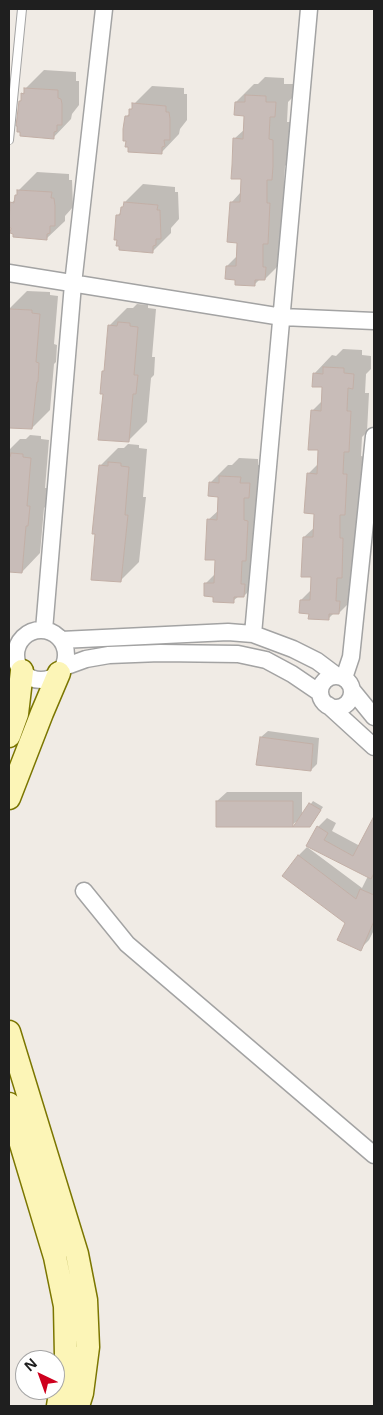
<!DOCTYPE html>
<html>
<head>
<meta charset="utf-8">
<style>
	body { margin:0 }
	#map { position:relative; width:383px; height:1415px; overflow:hidden; background:#f0ebe5; font-family:"Open Sans",sans-serif }
	canvas { display:block }
	.frame { position:absolute; inset:0; border:10px solid #1f1f1f; pointer-events:none }
	.north { position:absolute; left:15px; top:1350px; width:50px; height:50px; box-sizing:border-box; background:#fff; border:1px solid #a5a5a5; border-radius:50%; rotate:318deg; font-size:14px; font-weight:700; line-height:20px; text-align:center; color:#1f1f1f }
	.north::after { content:''; display:block; margin:auto; width:18px; height:22px; background:#ce001e; clip-path:polygon(50% 0,100% 100%,50% 72%,0 100%) }
</style>
</head>
<body>
<div id="map">
<canvas width="383" height="1415"></canvas>
<div class="frame"></div>
<div class="north">N</div>
</div>
<script>
const c = document.querySelector('canvas').getContext('2d');
c.lineJoin = 'round';
function fillPath(path, color) {
  c.fillStyle = color;
  c.fill(path, 'evenodd');
}
function toPath(rows) {
  const path = new Path2D();
  for (const r of rows) {
    if (r.length === 3) {
      path.moveTo(r[0] + r[2], r[1]);
      path.arc(r[0], r[1], r[2], 0, 2 * Math.PI);
      continue;
    }
    path.moveTo(r[0], r[1]);
    for (let i = 2; i < r.length; i += 2) path.lineTo(r[i], r[i + 1]);
  }
  return path;
}
function trace(path, color, width, dash) {
  c.strokeStyle = color;
  c.lineWidth = width;
  c.lineCap = dash ? 'butt' : 'round';
  c.setLineDash(dash || []);
  c.stroke(path);
}
fillPath(toPath([
	[44,70,76,72,76,81,79,81,79,105,72,114,71,119,53,138,20,102,25,89],
	[265,77,284,78,284,84,293,84,293,97,288,102,287,122,291,122,290,161,285,166,284,185,288,185,286,225,281,229,280,249,283,261,265,279,260,279,255,284,236,278,227,266,237,256,238,242,231,203,241,192,242,178,234,139,245,129,245,115,236,102,254,84,258,84],
	[152,86,184,88,184,94,187,94,187,120,180,129,179,134,161,153,126,117,130,113,134,104],
	[37,172,69,174,69,180,72,180,73,207,65,216,65,221,46,239,9,226,11,203,16,199,19,190],
	[143,184,175,187,175,192,178,192,179,219,171,228,171,233,153,251,117,216,122,211,125,202],
	[27,291,50,292,50,295,58,296,54,344,57,345,56,362,54,364,50,410,32,428,9,426,9,337,10,319,9,319,9,309],
	[137,304,148,305,148,308,156,309,152,357,155,357,154,375,151,378,147,422,129,440,104,393,103,372,105,369,109,326,127,308,133,308],
	[343,349,362,350,362,355,371,356,371,369,366,374,365,393,369,393,367,432,362,437,361,456,365,457,363,495,358,500,357,595,339,613,334,613,328,619,310,613,301,600,311,590,312,576,304,537,315,527,315,513,308,474,319,463,319,449,312,411,323,400,323,386,314,374,332,355,336,356],
	[30,435,41,436,41,439,49,440,45,488,48,488,46,506,44,508,40,553,22,572,9,571,9,450,20,439,26,439],
	[128,444,139,445,139,448,147,449,143,497,146,497,139,562,121,580,100,466,118,448,124,448],
	[239,458,258,459,258,465,268,465,262,578,244,596,239,596,233,601,215,596,206,583,216,573,217,559,208,520,219,510,219,495,210,483,228,465,232,465],
	[268,731,319,738,317,764,311,770,261,737],
	[227,792,302,792,302,816,313,801,323,807,313,822,297,821,292,825,217,801],
	[327,818,336,823,332,831,360,846,374,819,374,930,369,940,360,949,346,923,298,856,307,847,362,888,368,876,308,845,318,827]
]), '#0003');
const building = toPath([
	[24,88,58,90,58,98,61,99,62,104,62,125,57,125,57,131,54,132,54,139,20,136,20,132,17,132,17,126,16,126,19,101,21,101,21,93,24,94,24,88],
	[245,95,266,96,266,102,276,102,275,117,270,117,269,139,273,140,273,166,272,180,267,180,267,203,270,203,268,244,263,244,263,267,266,267,265,280,255,280,255,286,235,285,235,280,225,279,226,266,236,266,237,243,227,242,230,202,240,202,241,179,231,179,232,165,233,138,243,139,244,116,234,115,235,102,245,102,245,95],
	[132,103,166,106,166,112,169,112,170,119,170,140,164,140,165,146,162,147,162,154,128,152,128,147,125,147,126,141,123,141,123,129,125,116,129,116,129,109,132,109,132,103],
	[17,190,52,192,51,198,54,198,55,206,55,226,50,226,50,233,47,234,47,240,13,237,13,234,10,233,11,228,9,228,10,202,14,203,15,195,17,195,17,190],
	[124,202,158,205,157,210,160,210,161,239,156,239,156,245,153,246,153,253,119,250,119,246,116,246,117,240,114,240,115,228,116,215,120,215,121,207,123,207,124,202],
	[9,309,32,310,32,313,40,314,36,362,39,363,38,382,37,382,32,429,9,428,9,309],
	[118,322,130,323,130,326,138,327,134,375,138,375,136,394,133,394,129,442,98,440,103,394,100,394,102,371,104,371,108,325,117,326,118,322],
	[323,367,344,368,344,373,354,374,353,389,348,388,347,411,351,411,349,452,344,452,343,474,347,474,345,515,340,515,340,538,343,538,342,578,337,578,336,601,340,601,339,614,329,614,329,620,308,619,309,614,299,613,300,600,310,600,311,577,301,577,303,537,313,537,314,514,304,513,307,473,317,474,318,450,308,450,311,410,321,411,322,387,312,387,313,373,323,374,323,367],
	[11,453,23,454,23,457,31,458,27,506,30,506,28,526,26,526,22,573,9,572,9,457,10,457,11,453],
	[108,462,121,463,121,466,129,467,125,515,128,515,121,582,91,580,95,534,92,534,99,465,108,466,108,462],
	[219,476,241,477,240,483,250,483,249,498,244,498,244,520,248,521,246,561,242,561,241,584,245,584,244,597,234,597,234,603,213,602,213,597,204,596,204,583,214,583,215,560,205,560,207,519,217,520,218,497,208,496,209,482,219,483,219,476],
	[260,737,313,744,311,771,256,765,260,737],
	[216,801,293,801,293,827,216,827,216,801],
	[309,803,321,810,310,827,293,827,309,803],
	[374,816,374,873,371,879,306,846,317,826,328,833,324,840,353,856,374,816],
	[298,855,356,899,360,889,374,895,374,921,361,951,337,940,345,923,282,876,298,855]
]);
fillPath(building, '#c8bcb8');
trace(building, '#c2afa6', 1);
const service = toPath([
	[9,140,22,9]
]);
const minor = toPath([
	[9,273,282,317,374,321],
	[44,630,73,284,104,9],
	[41,655,25],
	[253,634,309,9],
	[61,640,228,632,253,634,293,649,317,661,337,676],
	[64,667,86,659,109,655,160,653,238,654,266,660,292,674,320,693],
	[336,692,16],
	[344,678,351,657,374,436],
	[352,690,374,717],
	[328,705,374,747],
	[84,891,127,944,374,1155]
]);
const secondary = toPath([
	[9,736,17,714,22,671],
	[9,798,42,713,59,673],
	[9,1032,77,1254,86,1300,88,1347,82,1393,78,1406],
	[9,1104,55,1257,65,1306,66,1356,58,1406]
]);
trace(service, '#a3a3a3', 10);
trace(minor, '#a3a3a3', 19);
trace(secondary, '#7b7601', 25);
trace(service, '#fff', 8);
trace(minor, '#fff', 16);
trace(secondary, '#fcf5b7', 22);
</script>
</body>
</html>
